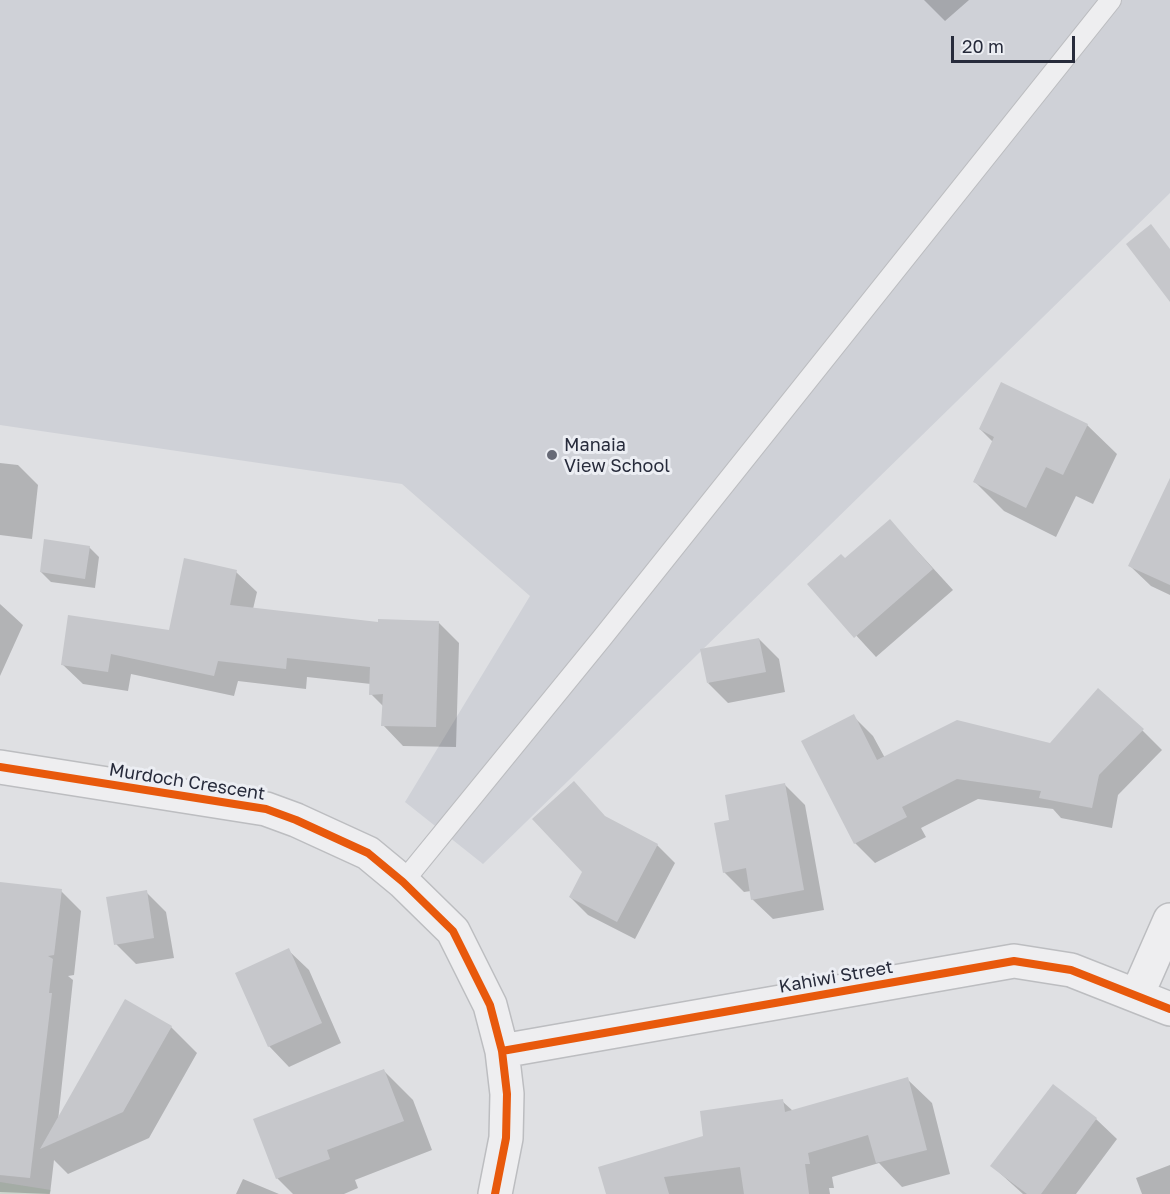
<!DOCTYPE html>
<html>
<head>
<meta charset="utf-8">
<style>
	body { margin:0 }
	#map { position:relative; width:1170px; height:1194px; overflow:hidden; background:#dfe0e3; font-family:"Golos Text",sans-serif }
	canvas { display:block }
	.scale { position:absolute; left:951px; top:36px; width:124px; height:27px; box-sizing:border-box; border:3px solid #272b3b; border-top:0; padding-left:8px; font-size:18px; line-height:21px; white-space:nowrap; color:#272b3b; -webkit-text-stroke:4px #eceef3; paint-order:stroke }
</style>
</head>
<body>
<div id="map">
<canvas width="1170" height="1194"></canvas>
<div class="scale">20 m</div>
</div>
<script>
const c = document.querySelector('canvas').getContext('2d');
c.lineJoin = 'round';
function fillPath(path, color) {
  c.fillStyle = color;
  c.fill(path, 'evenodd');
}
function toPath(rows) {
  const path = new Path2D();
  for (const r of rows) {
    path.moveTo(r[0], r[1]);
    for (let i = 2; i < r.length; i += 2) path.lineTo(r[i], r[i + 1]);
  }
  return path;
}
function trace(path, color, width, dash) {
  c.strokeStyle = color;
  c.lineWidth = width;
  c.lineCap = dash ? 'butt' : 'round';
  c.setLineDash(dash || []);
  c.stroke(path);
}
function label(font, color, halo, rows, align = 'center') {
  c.font = font + ' "Golos Text",sans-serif';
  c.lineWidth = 6;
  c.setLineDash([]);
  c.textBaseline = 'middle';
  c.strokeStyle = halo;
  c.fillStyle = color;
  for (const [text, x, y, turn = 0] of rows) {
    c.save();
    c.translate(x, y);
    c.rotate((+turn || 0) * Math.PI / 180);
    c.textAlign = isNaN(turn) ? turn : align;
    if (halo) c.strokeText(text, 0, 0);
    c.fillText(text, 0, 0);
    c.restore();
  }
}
fillPath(toPath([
	[0,0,1170,0,1170,193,483,864,405,802,530,596,402,484,0,425]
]), '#cfd1d7');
fillPath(toPath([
	[0,1182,51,1190,49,1194,0,1194]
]), '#ced7cf');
fillPath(toPath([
	[924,0,969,0,945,21],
	[1087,425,1117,454,1093,504,1076,496,1056,537,1004,511,974,481,993,442,980,429],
	[0,463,18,465,38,485,32,539,0,535],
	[890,521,953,590,876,657,809,584,845,560],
	[1170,523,1170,595,1151,586,1130,566],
	[89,547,99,557,95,588,51,582,41,572],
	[236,572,257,592,253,609,379,623,439,623,459,643,456,747,403,746,383,725,384,707,371,694,371,684,307,677,306,689,238,681,234,696,131,674,128,691,83,684,62,664,170,632],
	[0,604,23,625,0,676],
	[759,639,779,659,785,692,728,703,708,683],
	[853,716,873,736,885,758,1051,744,1142,730,1162,750,1118,795,1112,828,1061,818,1053,809,978,799,921,828,926,837,875,863,855,843],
	[574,783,608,820,657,845,675,863,635,939,588,915,570,897,584,872],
	[785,785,805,805,824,910,773,919,752,899,751,891,744,892,724,872,731,822],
	[0,884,61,891,81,911,74,975,68,976,73,980,58,1121,171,1027,197,1053,149,1138,68,1174,54,1160,50,1194,0,1192],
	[146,892,166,912,174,958,136,964,116,944],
	[288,950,309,970,341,1043,289,1067,269,1046],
	[384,1071,413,1100,432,1150,355,1180,358,1188,344,1194,293,1194,277,1178],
	[907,1079,932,1103,950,1174,902,1187,879,1163,832,1177,834,1188,829,1188,830,1194,607,1194,704,1137,782,1101,793,1111],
	[1096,1119,1117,1139,1076,1194,1023,1194,992,1166],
	[1170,1165,1170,1194,1142,1194,1136,1178],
	[243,1179,279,1194,236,1194]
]), '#0003');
fillPath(toPath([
	[1151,224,1170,249,1170,302,1126,244],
	[1001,382,1088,424,1063,475,1046,467,1026,508,973,482,994,437,979,429],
	[1170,478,1170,585,1128,566],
	[890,519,933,569,854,638,807,584,841,554,845,558],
	[44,539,90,546,85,579,40,572],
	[184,558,237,570,230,605,378,622,378,619,439,621,436,727,381,726,383,694,369,695,370,667,287,658,286,669,218,661,214,676,111,654,108,672,61,665,68,615,169,630],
	[759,638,766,672,707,683,700,649],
	[1098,688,1144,729,1099,775,1092,808,1039,798,1041,791,957,779,902,807,907,817,854,844,801,741,854,714,877,760,957,720,1050,743],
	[574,781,605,816,658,844,617,922,569,897,582,872,532,819],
	[785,783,804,890,751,900,746,868,723,873,714,823,729,820,725,795],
	[0,882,62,889,54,955,48,956,53,959,49,993,52,993,30,1178,0,1175],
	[147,890,154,938,114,945,106,897],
	[289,948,322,1023,268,1047,235,973],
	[125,999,172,1026,123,1112,40,1149],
	[384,1069,404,1121,327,1150,330,1159,276,1179,253,1119],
	[908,1077,927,1150,876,1163,868,1135,808,1153,810,1164,805,1164,809,1194,744,1194,740,1167,664,1177,669,1194,606,1194,598,1167,703,1136,700,1111,783,1099,785,1112],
	[1053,1084,1097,1118,1041,1194,1027,1194,990,1166]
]), '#c6c7cb');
const service = toPath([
	[403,882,602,638,1111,0]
]);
const minor = toPath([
	[0,767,266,809,296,820,368,853,403,882,453,931,490,1005,502,1051,507,1094,506,1138,495,1194],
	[1137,995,1170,920],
	[502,1051,1014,961,1071,970,1170,1009]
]);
trace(service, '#bcbdc0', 22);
trace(minor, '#bcbdc0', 36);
trace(service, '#eeeef0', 20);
trace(minor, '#eeeef0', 33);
trace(toPath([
	[0,767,266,809,296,820,368,853,403,882,453,931,490,1005,502,1051,507,1094,506,1138,495,1194],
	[502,1051,1014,961,1071,970,1170,1009]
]), '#e8590c', 8);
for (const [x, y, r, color] of [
	[552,455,6,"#676a76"]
]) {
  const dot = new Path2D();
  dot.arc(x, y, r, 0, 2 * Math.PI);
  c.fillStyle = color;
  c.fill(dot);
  trace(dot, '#eceef3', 2);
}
label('18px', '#272b3b', '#eceef3', [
	["Manaia",564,445],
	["View School",564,466]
], 'left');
label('18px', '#272b3b', '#eceef3', [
	["Murdoch Crescent",187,782,9],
	["Kahiwi Street",836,977,-10]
]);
</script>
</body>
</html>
